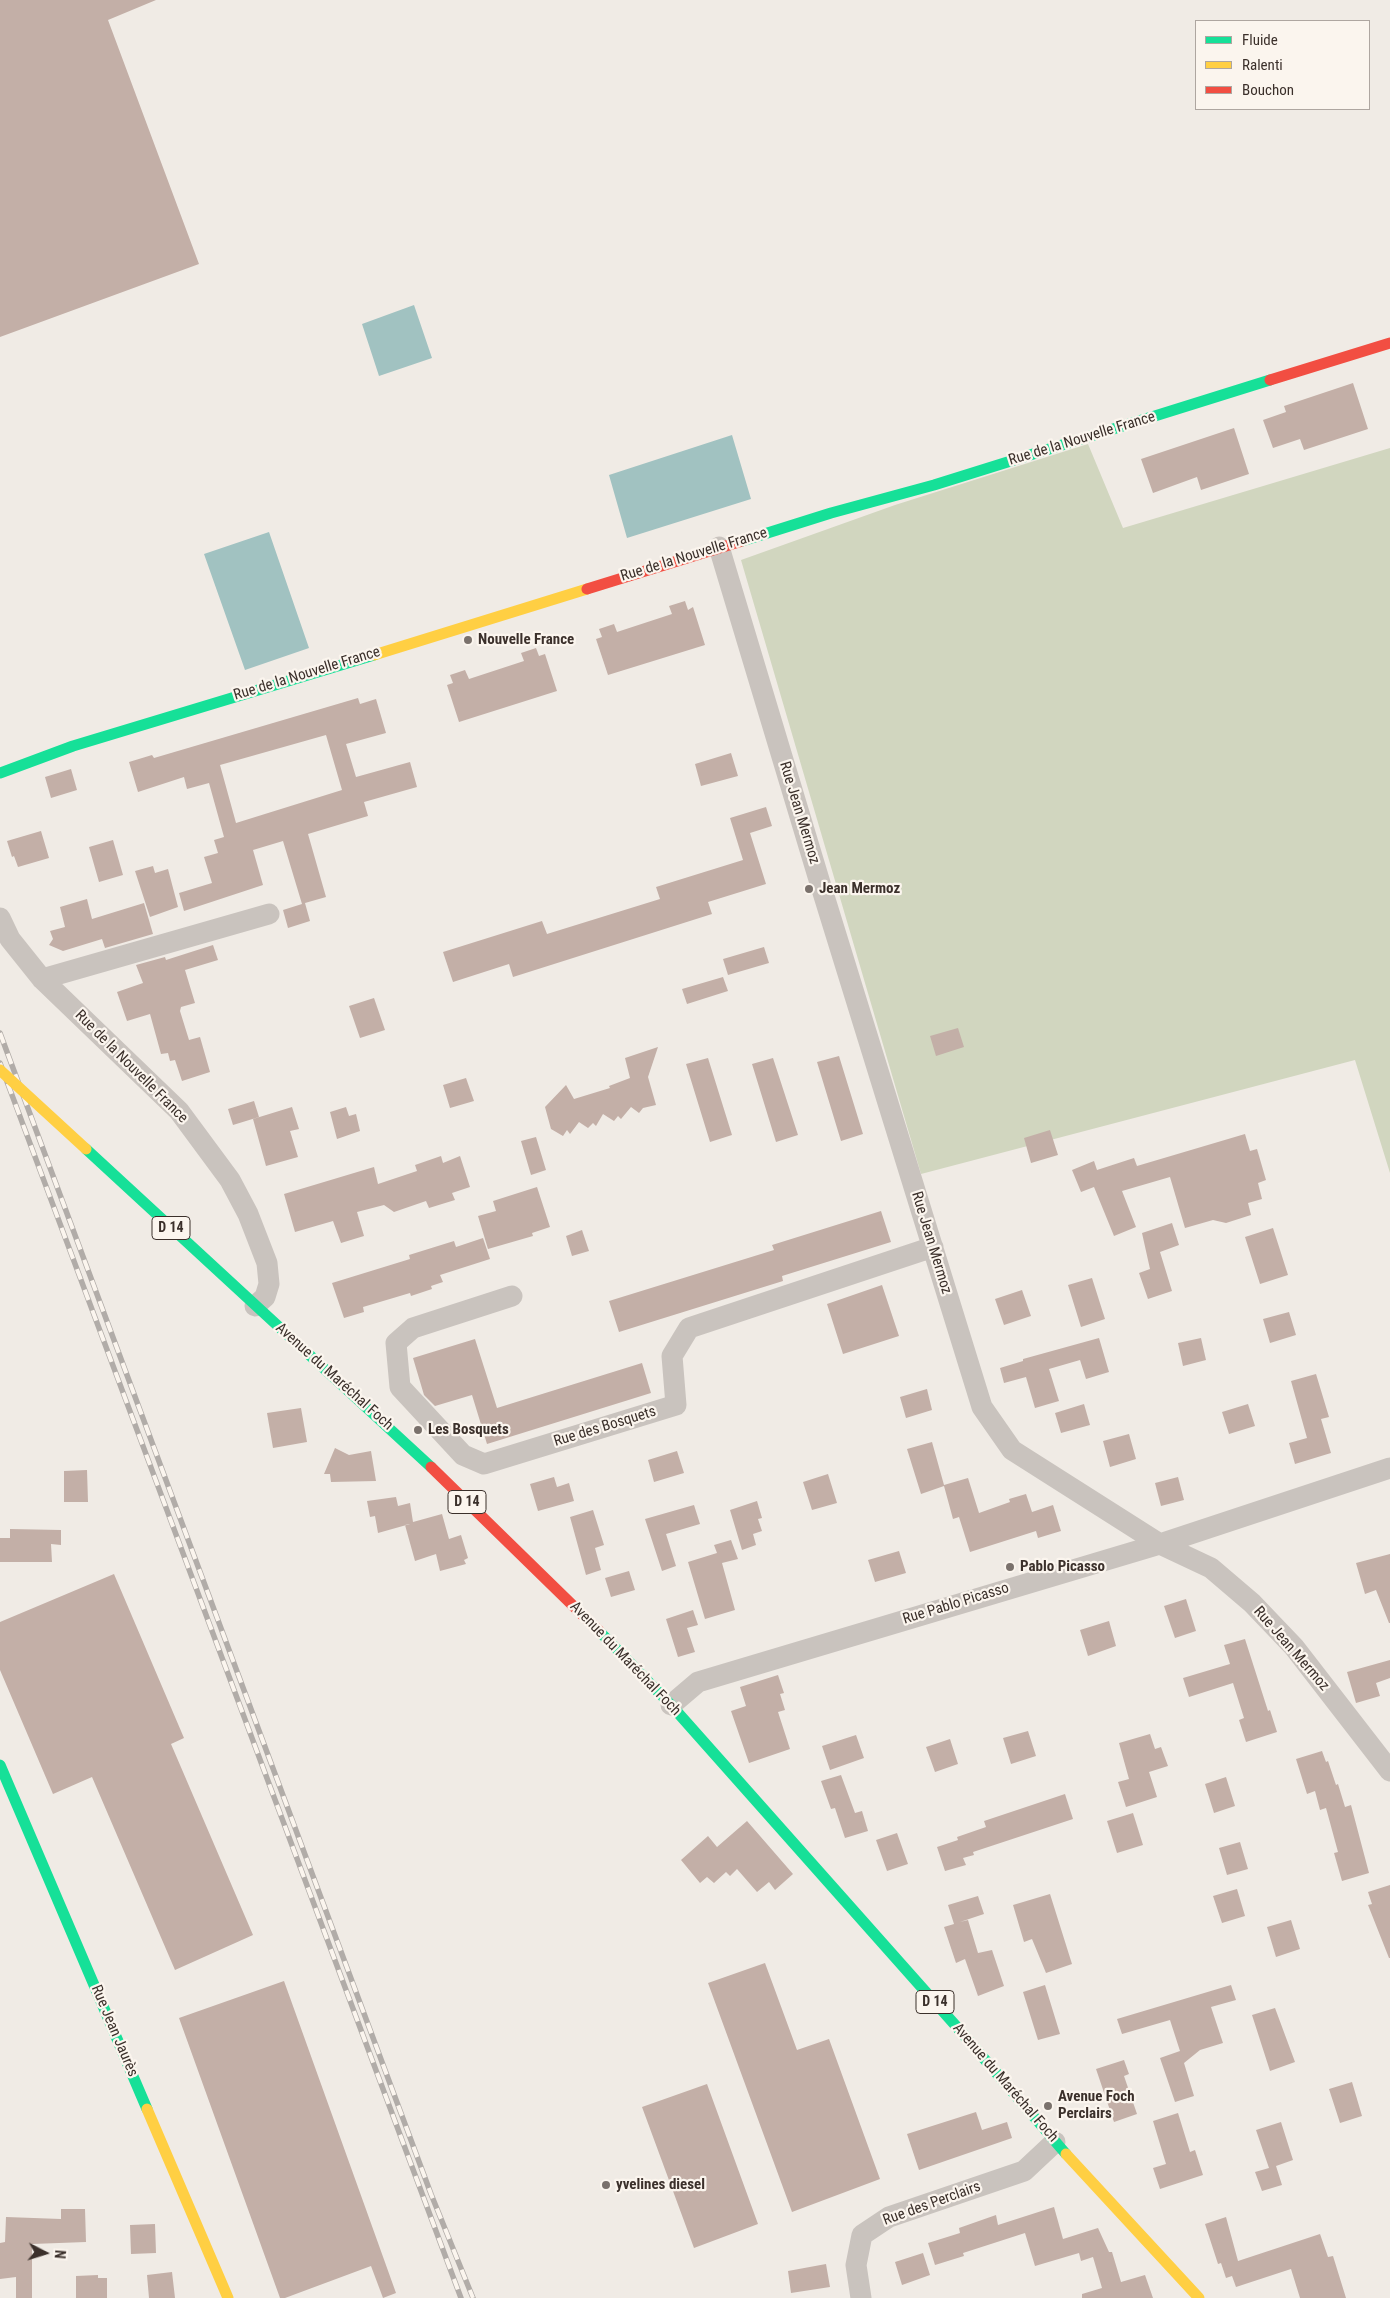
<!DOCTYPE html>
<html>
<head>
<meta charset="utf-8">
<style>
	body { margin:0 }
	#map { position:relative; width:1390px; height:2298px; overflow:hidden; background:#f0ebe5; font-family:"Roboto Condensed",sans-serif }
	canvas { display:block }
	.legend { position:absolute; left:1195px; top:20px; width:175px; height:90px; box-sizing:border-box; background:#fbf5ee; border:1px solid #aea6a0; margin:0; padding:6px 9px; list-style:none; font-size:15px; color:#3b302b }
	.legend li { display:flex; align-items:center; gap:10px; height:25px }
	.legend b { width:25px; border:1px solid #aea6a0 }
	.north { position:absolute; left:20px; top:2228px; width:50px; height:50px; -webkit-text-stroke:4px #fbf5ee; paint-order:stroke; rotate:95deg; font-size:14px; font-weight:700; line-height:20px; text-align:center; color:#3b302b }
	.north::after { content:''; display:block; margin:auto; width:18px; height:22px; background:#3b302b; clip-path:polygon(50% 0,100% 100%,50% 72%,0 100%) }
</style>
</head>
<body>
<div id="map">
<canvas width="1390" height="2298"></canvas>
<ul class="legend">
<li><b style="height:6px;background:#16e098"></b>Fluide</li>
<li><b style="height:6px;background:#ffcf43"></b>Ralenti</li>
<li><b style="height:6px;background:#f24e42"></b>Bouchon</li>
</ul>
<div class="north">N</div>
</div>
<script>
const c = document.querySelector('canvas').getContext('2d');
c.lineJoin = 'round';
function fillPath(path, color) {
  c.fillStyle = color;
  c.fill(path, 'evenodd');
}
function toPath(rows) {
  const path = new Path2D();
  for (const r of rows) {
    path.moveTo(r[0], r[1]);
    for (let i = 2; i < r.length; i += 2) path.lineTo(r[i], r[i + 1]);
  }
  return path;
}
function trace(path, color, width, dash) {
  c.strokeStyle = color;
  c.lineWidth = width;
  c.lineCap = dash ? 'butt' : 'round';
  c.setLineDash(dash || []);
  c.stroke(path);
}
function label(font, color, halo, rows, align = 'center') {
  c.font = font + ' "Roboto Condensed",sans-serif';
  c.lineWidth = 4.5;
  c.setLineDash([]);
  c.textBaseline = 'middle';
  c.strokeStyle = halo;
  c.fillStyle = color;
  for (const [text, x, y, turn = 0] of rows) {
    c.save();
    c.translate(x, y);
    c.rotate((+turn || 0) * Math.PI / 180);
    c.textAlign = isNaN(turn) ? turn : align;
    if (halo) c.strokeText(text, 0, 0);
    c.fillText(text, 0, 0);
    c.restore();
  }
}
fillPath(toPath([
	[1088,444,1123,528,1390,448,1390,1173,1355,1060,921,1174,741,560,895,505]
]), '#d1d6bf');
fillPath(toPath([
	[414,305,432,358,379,376,362,324],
	[732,435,751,499,627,538,609,475],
	[269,532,309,648,245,670,204,554]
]), '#a1c2c1');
fillPath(toPath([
	[0,0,156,0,108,20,199,264,0,337],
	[1353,383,1368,429,1304,450,1300,439,1273,448,1263,420,1286,412,1284,406],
	[1234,428,1249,474,1201,490,1197,477,1153,493,1141,459],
	[685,601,688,610,693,607,705,645,608,675,596,639,602,637,599,629,614,624,617,632,672,614,669,606],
	[536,648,539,656,545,654,557,691,459,722,447,685,453,683,450,675,465,670,469,679,524,661,521,653],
	[358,698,360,704,376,699,386,733,346,744,356,777,410,762,417,787,364,802,368,816,308,834,326,897,305,903,310,921,288,928,283,910,302,904,283,841,253,850,263,885,184,911,179,893,212,883,204,857,218,853,214,840,224,837,209,783,187,789,184,777,138,792,129,762,152,755,154,758],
	[326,735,342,790,236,823,220,765],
	[731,753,738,776,701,786,695,764],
	[71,769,77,790,51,798,45,777],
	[766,807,772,826,750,833,766,884,708,902,712,914,513,977,509,964,453,982,443,952,542,921,547,934,660,899,656,887,743,860,730,818],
	[41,831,49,858,18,867,14,856,12,857,7,841],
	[113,840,123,875,99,882,89,847],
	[153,866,155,873,168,869,178,907,150,917,135,871],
	[87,899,92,919,144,903,153,934,105,948,102,939,63,951,49,945,53,939,50,931,65,927,60,907],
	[213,945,218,960,185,970,195,1003,181,1007,180,1011,189,1040,200,1037,210,1072,182,1081,175,1060,170,1061,168,1053,161,1054,150,1014,127,1021,117,992,143,983,136,965,165,957,166,960],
	[764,947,769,963,728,975,723,959],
	[723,977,728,991,687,1004,682,989],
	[374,998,385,1030,360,1038,349,1006],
	[958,1028,964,1047,936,1056,930,1036],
	[658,1047,648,1077,656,1105,643,1108,639,1113,631,1107,621,1119,618,1116,614,1121,603,1114,596,1126,593,1123,588,1128,579,1122,570,1134,567,1130,563,1136,551,1129,545,1107,566,1085,574,1099,610,1088,609,1086,630,1078,625,1058],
	[839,1056,863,1134,841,1141,817,1062],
	[708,1058,732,1135,710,1142,686,1064],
	[773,1058,798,1135,776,1142,752,1064],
	[466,1078,474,1101,450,1108,443,1085],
	[254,1101,259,1117,233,1125,228,1109],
	[292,1107,299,1129,290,1131,298,1157,266,1166,253,1119],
	[346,1107,349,1116,356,1114,360,1131,337,1139,330,1112],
	[1050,1130,1058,1155,1031,1163,1024,1138],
	[1245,1134,1250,1151,1257,1149,1266,1180,1258,1183,1262,1199,1248,1203,1251,1215,1226,1223,1213,1220,1185,1228,1170,1177,1122,1191,1136,1227,1114,1236,1094,1187,1081,1192,1072,1170,1094,1161,1097,1170,1134,1158,1137,1166],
	[536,1137,546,1170,531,1175,521,1141],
	[441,1156,443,1163,460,1156,470,1187,452,1193,455,1200,429,1208,426,1201,394,1212,384,1205,357,1212,364,1236,341,1243,333,1221,295,1232,284,1194,374,1167,378,1184,417,1171,415,1165],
	[537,1187,550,1227,532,1233,533,1236,488,1249,478,1216,496,1211,493,1201],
	[881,1211,891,1242,782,1276,783,1281,619,1332,609,1301,774,1250,772,1245],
	[1172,1223,1179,1245,1160,1252,1172,1291,1148,1299,1139,1273,1150,1269,1142,1233],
	[1273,1228,1288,1275,1260,1284,1245,1237],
	[582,1230,589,1251,572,1256,566,1236],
	[483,1238,490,1259,440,1275,443,1282,431,1286,432,1289,411,1296,410,1293,363,1307,364,1312,344,1318,332,1283,410,1259,409,1255,454,1241,456,1247],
	[1092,1278,1105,1319,1081,1327,1068,1285],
	[882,1285,899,1336,843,1354,827,1304],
	[1022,1290,1031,1316,1004,1325,995,1299],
	[1289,1312,1296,1335,1270,1343,1263,1319],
	[1099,1338,1109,1372,1086,1379,1080,1360,1049,1369,1059,1401,1035,1408,1026,1377,1004,1383,1000,1368,1023,1361,1023,1359],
	[1201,1338,1206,1360,1183,1366,1178,1343],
	[475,1339,497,1408,642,1363,651,1393,487,1444,472,1395,435,1406,424,1395,413,1358],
	[1316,1374,1329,1417,1321,1419,1331,1453,1295,1464,1289,1443,1307,1438,1291,1381],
	[927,1389,932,1410,906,1418,900,1397],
	[1084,1404,1090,1425,1061,1433,1055,1413],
	[1248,1404,1255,1426,1229,1434,1222,1412],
	[301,1408,307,1442,273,1448,267,1413],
	[1129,1434,1136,1459,1110,1467,1103,1441],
	[932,1442,944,1485,968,1478,979,1513,1010,1502,1009,1499,1026,1494,1032,1512,1053,1505,1061,1531,1038,1538,1036,1531,970,1552,959,1517,953,1519,944,1486,921,1494,907,1449],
	[335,1448,349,1455,371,1451,376,1481,331,1482,330,1474,324,1474],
	[677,1451,684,1473,654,1482,648,1460],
	[87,1470,88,1502,64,1502,64,1471],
	[828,1474,837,1503,812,1510,803,1482],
	[554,1477,557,1487,569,1483,574,1501,538,1511,530,1484],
	[1178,1477,1184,1500,1161,1506,1155,1483],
	[396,1497,398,1506,410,1503,413,1522,442,1514,449,1539,461,1535,468,1558,464,1560,466,1564,440,1571,436,1554,415,1561,405,1525,410,1524,378,1533,375,1516,370,1517,367,1501],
	[757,1501,762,1518,758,1519,762,1531,753,1534,756,1545,742,1550,730,1510],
	[694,1505,700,1524,666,1534,676,1566,662,1571,645,1519],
	[593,1510,604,1545,595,1548,601,1570,586,1575,570,1517],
	[10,1529,61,1530,61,1545,51,1544,52,1562,0,1562,0,1538,10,1538],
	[731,1540,738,1559,722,1563,735,1610,705,1619,688,1562,717,1553,714,1545],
	[899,1551,906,1573,875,1582,868,1560],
	[1390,1554,1390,1623,1389,1623,1376,1590,1365,1594,1356,1563],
	[629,1571,635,1590,611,1597,605,1578],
	[114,1574,184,1738,171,1744,253,1935,175,1970,92,1777,53,1794,0,1670,0,1622],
	[1186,1599,1196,1631,1175,1638,1164,1606],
	[693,1610,698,1625,687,1628,695,1652,678,1657,666,1619],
	[1109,1621,1116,1646,1088,1656,1080,1630],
	[1245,1639,1268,1711,1270,1710,1277,1732,1246,1742,1239,1720,1244,1718,1233,1683,1189,1697,1183,1678,1230,1664,1224,1645],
	[1390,1660,1390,1678,1376,1683,1380,1696,1356,1703,1347,1672],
	[778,1675,784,1693,780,1694,785,1710,778,1712,790,1749,749,1763,731,1711,746,1706,740,1687],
	[1028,1731,1036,1756,1011,1764,1003,1738],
	[1150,1734,1155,1749,1161,1747,1168,1766,1149,1772,1157,1797,1126,1807,1118,1782,1129,1779,1119,1743],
	[856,1735,864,1758,830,1770,822,1746],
	[950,1739,958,1764,935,1772,926,1747],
	[1322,1751,1326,1762,1328,1761,1336,1785,1338,1784,1345,1807,1351,1805,1369,1873,1342,1881,1334,1853,1338,1852,1326,1808,1320,1810,1315,1791,1307,1794,1296,1759],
	[841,1775,855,1813,862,1811,868,1831,845,1838,835,1808,831,1809,821,1781],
	[1226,1777,1235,1806,1214,1813,1205,1784],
	[1065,1794,1073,1819,973,1852,974,1855,963,1858,966,1865,945,1871,937,1847,958,1840,957,1837,986,1827,984,1821],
	[1133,1813,1143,1845,1117,1853,1107,1821],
	[747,1821,793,1874,775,1890,769,1882,757,1892,737,1869,730,1876,726,1872,714,1883,707,1877,700,1883,681,1860,708,1836,717,1847],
	[897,1833,908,1864,887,1871,876,1840],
	[1240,1842,1248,1869,1227,1875,1219,1848],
	[1390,1885,1390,1958,1389,1958,1368,1905,1372,1904,1368,1892],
	[1237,1889,1245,1916,1222,1923,1213,1896],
	[1050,1894,1072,1964,1046,1973,1032,1939,1024,1942,1013,1905],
	[978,1896,984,1914,960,1922,968,1920,978,1953,992,1950,1004,1986,978,1996,965,1959,956,1963,944,1927,954,1924,948,1905],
	[1291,1920,1300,1949,1276,1957,1267,1927],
	[765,1963,797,2050,829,2039,880,2179,792,2212,708,1983],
	[284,1981,396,2293,383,2298,371,2266,285,2298,280,2298,179,2018],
	[1045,1985,1060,2034,1038,2040,1023,1992],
	[1231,1985,1236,2000,1211,2007,1223,2043,1200,2050,1184,2063,1194,2096,1175,2102,1160,2058,1180,2051,1170,2020,1122,2034,1117,2019],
	[1275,2008,1295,2062,1270,2071,1252,2015],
	[1124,2060,1129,2074,1124,2076,1137,2114,1114,2122,1096,2069],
	[1352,2082,1362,2116,1340,2123,1329,2089],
	[707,2084,758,2224,694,2248,642,2107],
	[976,2112,982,2130,1007,2122,1012,2138,919,2170,907,2134],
	[1178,2113,1190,2152,1195,2150,1203,2175,1160,2189,1153,2168,1166,2164,1153,2121],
	[1281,2122,1293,2160,1276,2166,1282,2185,1262,2191,1255,2172,1269,2168,1256,2130],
	[1054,2207,1063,2239,1098,2228,1109,2252,1112,2252,1121,2282,1145,2275,1153,2298,1082,2298,1082,2294,1102,2288,1093,2257,1081,2261,1079,2253,1035,2266,1025,2233,963,2253,964,2256,935,2265,928,2243,960,2233,959,2228,996,2215,998,2225],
	[61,2209,85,2209,86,2242,32,2244,32,2298,16,2298,16,2277,0,2279,0,2243,5,2242,6,2217,61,2219],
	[1226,2217,1238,2261,1320,2234,1328,2257,1333,2256,1346,2298,1300,2298,1291,2269,1236,2287,1232,2276,1226,2278,1221,2263,1218,2264,1205,2224],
	[155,2224,156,2253,131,2254,130,2225],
	[923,2253,930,2275,902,2285,895,2262],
	[826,2264,830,2287,791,2293,788,2271],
	[172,2272,175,2298,149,2298,147,2275],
	[98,2275,98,2278,107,2278,107,2298,76,2298,76,2276]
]), '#c3afa7');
trace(toPath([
	[719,547,820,883,982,1407,1012,1450,1160,1544,1211,1568,1252,1603,1294,1647,1390,1771],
	[0,918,10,939,42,979,179,1111,230,1180,248,1214,267,1263,269,1284,265,1297,255,1306],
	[42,979,269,914],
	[512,1296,413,1328,396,1343,400,1387,463,1455,484,1464,676,1405,672,1356,689,1328,933,1247],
	[671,1705,698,1682,1160,1544,1390,1468],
	[861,2298,856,2265,862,2235,889,2217,1024,2171,1055,2142]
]), '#c9c3be', 21);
trace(toPath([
	[742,541,831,513,934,485,1270,380],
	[0,773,73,746,374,655],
	[86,1149,431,1467],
	[600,1632,671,1705,956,2026,1066,2154],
	[0,1765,147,2109]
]), '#16e098', 11);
trace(toPath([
	[374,655,587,589],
	[147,2109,228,2298],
	[1066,2154,1199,2298]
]), '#ffcf43', 11);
trace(toPath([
	[1270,380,1390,343],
	[587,589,742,541],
	[431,1467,600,1632]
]), '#f24e42', 11);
const rail = toPath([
	[0,1033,431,2194,473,2298],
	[0,1063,461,2298]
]);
trace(rail, '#b1aca8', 5.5);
trace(rail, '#fbf5ee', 4, [11]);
trace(toPath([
	[0,1070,86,1149]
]), '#ffcf43', 11);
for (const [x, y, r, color] of [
	[468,640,5,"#7a716c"],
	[809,889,5,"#7a716c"],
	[418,1430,5,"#7a716c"],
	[1010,1567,5,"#7a716c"],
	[1048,2106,5,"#7a716c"],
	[606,2185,5,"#7a716c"]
]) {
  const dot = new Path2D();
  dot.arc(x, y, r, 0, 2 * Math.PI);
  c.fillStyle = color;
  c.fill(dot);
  trace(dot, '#fbf5ee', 2);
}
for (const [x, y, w] of [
	[171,1228,38],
	[467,1502,38],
	[935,2002,38]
]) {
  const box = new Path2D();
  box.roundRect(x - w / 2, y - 11.5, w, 23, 4);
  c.fillStyle = '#fbf5ee';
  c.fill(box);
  trace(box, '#3b302b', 1);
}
label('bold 14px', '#3b302b', null, [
	["D 14",171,1228],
	["D 14",467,1502],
	["D 14",935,2002]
]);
label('15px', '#3b302b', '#fbf5ee', [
	["Rue de la Nouvelle France",1082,439,-17],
	["Rue de la Nouvelle France",694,555,-17],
	["Rue de la Nouvelle France",307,674,-17],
	["Rue Jean Mermoz",799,813,73],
	["Rue de la Nouvelle France",131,1067,45],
	["Rue Jean Mermoz",931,1243,73],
	["Avenue du Maréchal Foch",334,1377,42],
	["Rue des Bosquets",605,1427,-17],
	["Rue Pablo Picasso",956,1604,-17],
	["Rue Jean Mermoz",1291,1649,49],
	["Avenue du Maréchal Foch",625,1659,46],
	["Rue Jean Jaurès",114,2031,67],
	["Avenue du Maréchal Foch",1005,2083,49],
	["Rue des Perclairs",932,2204,-20]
]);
label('bold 15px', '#3b302b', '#fbf5ee', [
	["Nouvelle France",478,640],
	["Jean Mermoz",819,889],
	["Les Bosquets",428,1430],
	["Pablo Picasso",1020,1567],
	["Avenue Foch",1058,2097],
	["Perclairs",1058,2114],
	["yvelines diesel",616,2185]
], 'left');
</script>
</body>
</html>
